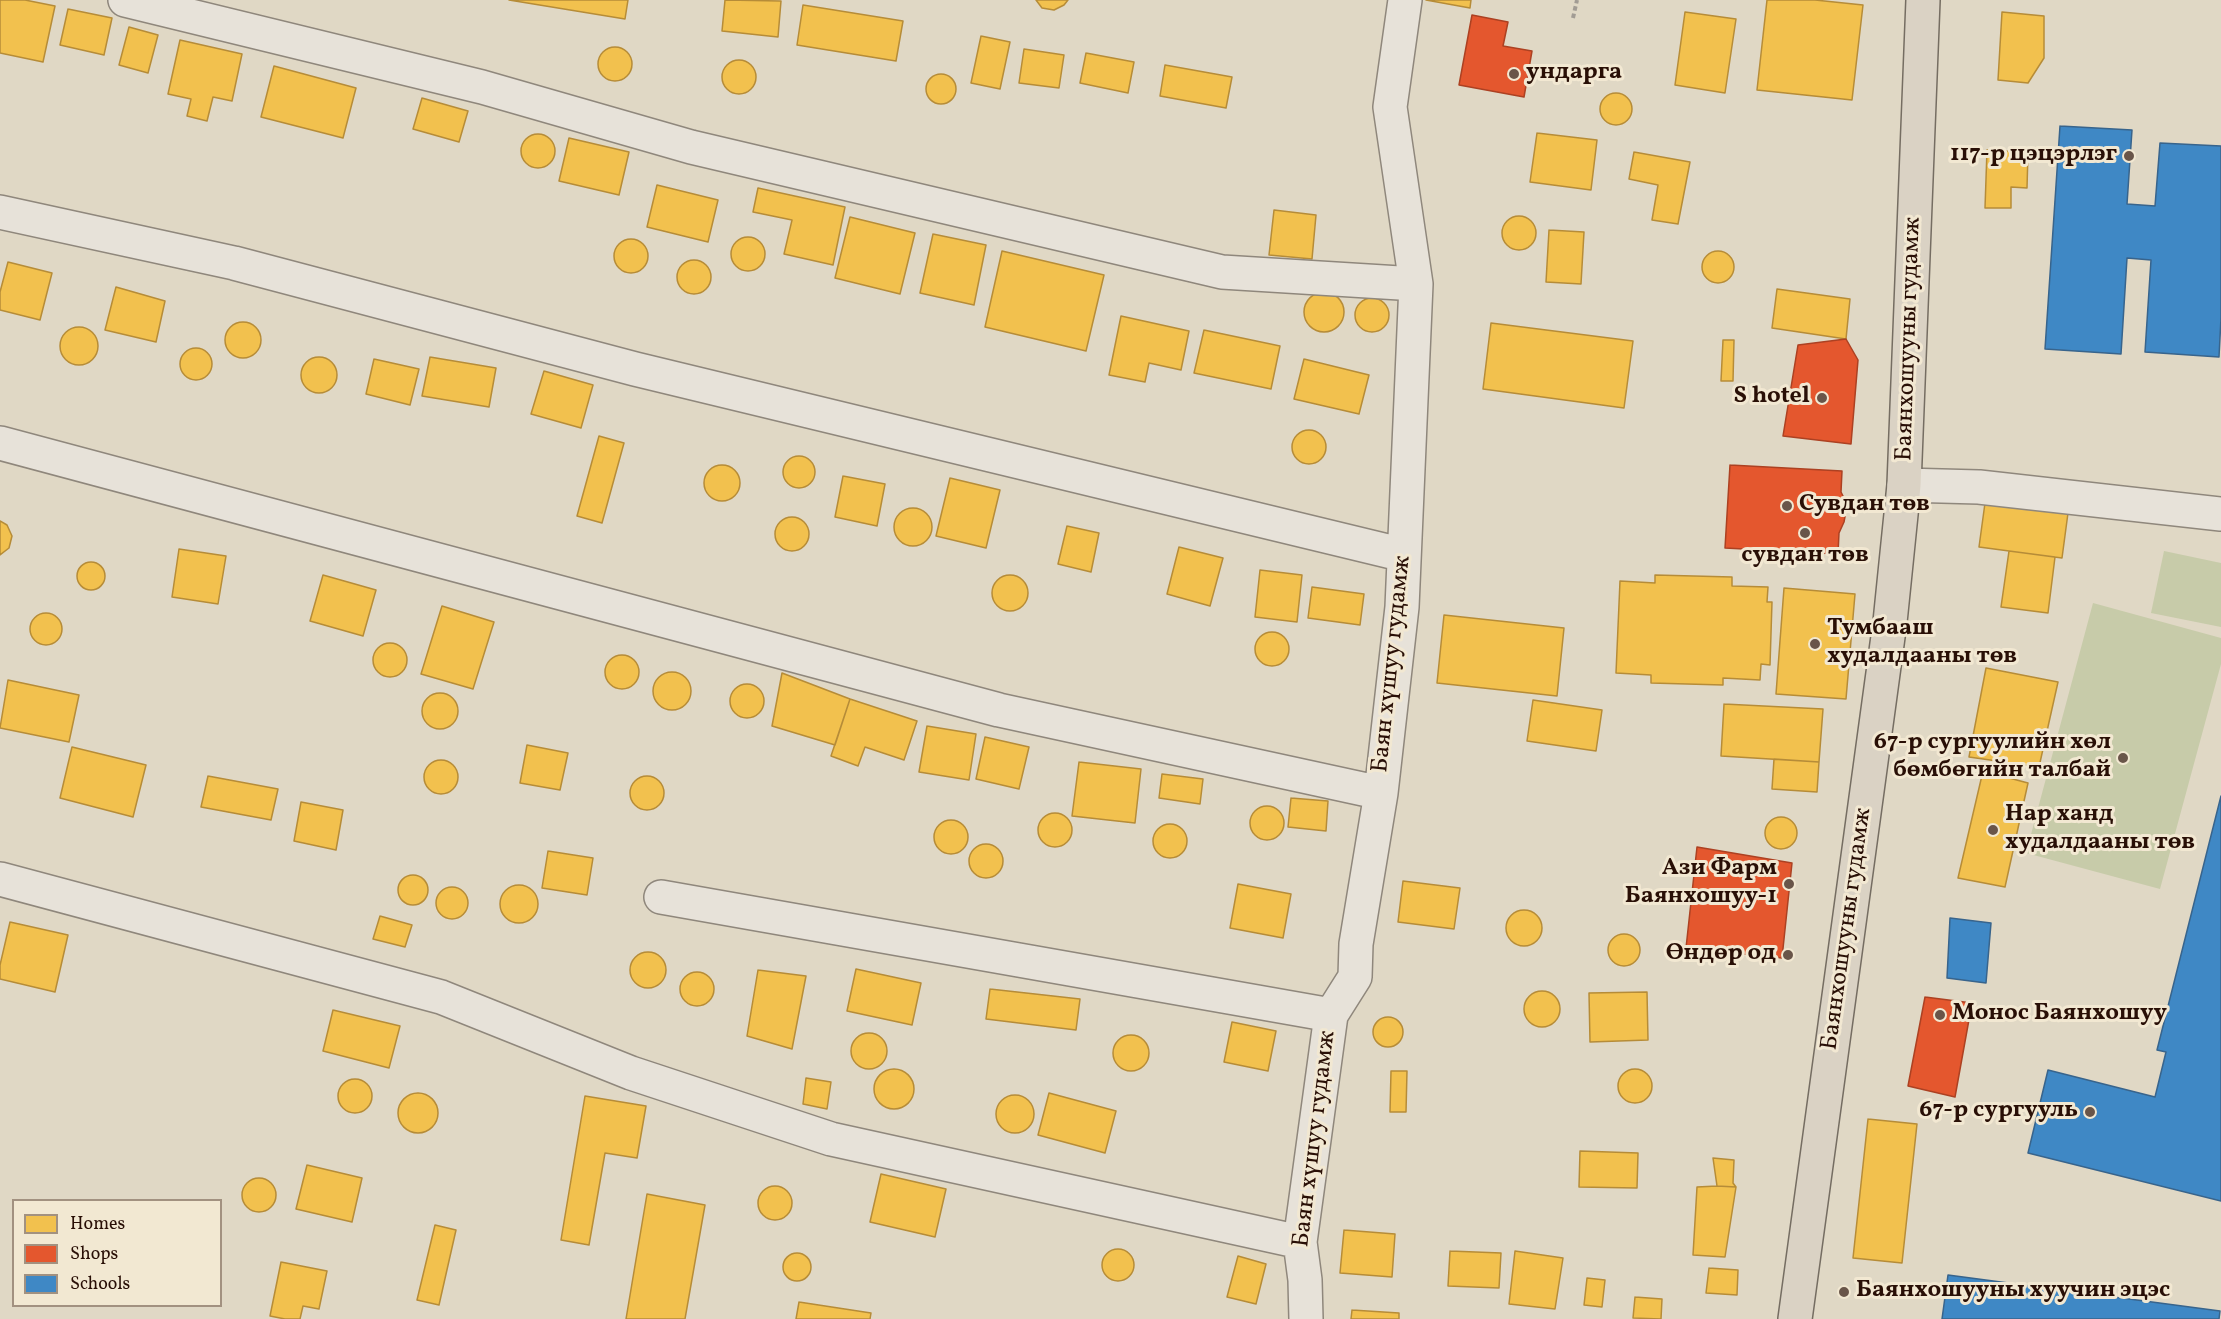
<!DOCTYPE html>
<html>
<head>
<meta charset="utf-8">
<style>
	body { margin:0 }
	#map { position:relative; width:2221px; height:1319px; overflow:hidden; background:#e0d8c5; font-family:Vollkorn,serif }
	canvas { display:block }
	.legend { position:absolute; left:12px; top:1199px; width:210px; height:108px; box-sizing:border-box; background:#f2e8d2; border:2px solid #a29180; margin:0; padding:8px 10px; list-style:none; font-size:18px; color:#290f06 }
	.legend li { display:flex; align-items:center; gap:12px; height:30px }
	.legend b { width:30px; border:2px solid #a29180 }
</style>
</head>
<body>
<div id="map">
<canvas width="2221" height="1319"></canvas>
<ul class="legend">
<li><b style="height:16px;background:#f2c14e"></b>Homes</li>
<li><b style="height:16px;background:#e4572e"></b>Shops</li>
<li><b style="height:16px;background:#3f88c5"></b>Schools</li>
</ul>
</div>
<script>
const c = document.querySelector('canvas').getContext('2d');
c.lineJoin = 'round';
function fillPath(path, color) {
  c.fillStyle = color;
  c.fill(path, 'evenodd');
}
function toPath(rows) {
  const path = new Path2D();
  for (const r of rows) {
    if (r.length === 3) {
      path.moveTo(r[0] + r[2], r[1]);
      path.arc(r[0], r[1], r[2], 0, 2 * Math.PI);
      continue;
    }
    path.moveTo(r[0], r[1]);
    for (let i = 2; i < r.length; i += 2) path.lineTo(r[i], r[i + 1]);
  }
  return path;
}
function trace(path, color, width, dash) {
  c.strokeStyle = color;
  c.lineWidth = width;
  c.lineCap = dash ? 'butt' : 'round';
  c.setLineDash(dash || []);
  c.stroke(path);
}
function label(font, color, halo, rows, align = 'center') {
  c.font = font + ' Vollkorn,serif';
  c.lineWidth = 6;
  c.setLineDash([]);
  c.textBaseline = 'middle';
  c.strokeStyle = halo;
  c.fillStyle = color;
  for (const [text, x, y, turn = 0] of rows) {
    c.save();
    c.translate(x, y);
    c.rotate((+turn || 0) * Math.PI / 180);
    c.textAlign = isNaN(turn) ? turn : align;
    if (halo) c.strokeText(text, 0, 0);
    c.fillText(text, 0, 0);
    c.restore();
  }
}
fillPath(toPath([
	[2164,551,2221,563,2221,627,2151,613],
	[2093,603,2221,638,2221,664,2160,889,2026,853]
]), '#c7cba9');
const homes = toPath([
	[0,0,25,0,55,6,43,62,0,53,0,0],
	[509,0,628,0,625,19,509,0],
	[725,0,781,1,778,37,722,31,725,0],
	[1036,0,1068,0,1064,5,1054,10,1042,8,1036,0],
	[1426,0,1471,0,1470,8,1426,0],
	[1767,0,1815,0,1863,5,1852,100,1757,90,1767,0],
	[803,5,903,21,896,61,797,45,803,5],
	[68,9,112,18,104,55,60,45,68,9],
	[1685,12,1736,19,1725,93,1675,85,1685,12],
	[2002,12,2044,16,2044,58,2028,83,1998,80,2002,12],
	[129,27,158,35,148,73,119,65,129,27],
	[981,36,1010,42,1000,89,971,83,981,36],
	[180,40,242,54,232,101,213,97,207,121,187,116,191,99,168,94,180,40],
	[615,64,17],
	[1024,49,1064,55,1059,88,1019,83,1024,49],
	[1086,53,1134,62,1128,93,1080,83,1086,53],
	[739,77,17],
	[1165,65,1232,77,1226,108,1160,96,1165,65],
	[274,66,356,88,343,138,261,117,274,66],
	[941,89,15],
	[1616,109,16],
	[422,98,468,111,459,142,413,129,422,98],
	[1537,133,1597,140,1591,190,1530,182,1537,133],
	[538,151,17],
	[569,138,629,152,619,195,559,181,569,138],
	[1987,150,2028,152,2027,188,2011,187,2011,208,1985,208,1987,150],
	[1634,152,1690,162,1678,224,1652,220,1658,185,1629,179,1634,152],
	[657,185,718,200,708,242,647,227,657,185],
	[758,188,845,207,833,265,784,254,792,220,753,212,758,188],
	[1274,210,1316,215,1312,259,1269,255,1274,210],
	[1519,233,17],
	[850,217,915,233,900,294,835,278,850,217],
	[1549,230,1584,232,1581,284,1546,282,1549,230],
	[933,234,986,245,974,305,920,293,933,234],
	[748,254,17],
	[631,256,17],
	[1718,267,16],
	[1002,251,1104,275,1086,351,985,327,1002,251],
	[694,277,17],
	[8,262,52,273,40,320,0,310,0,292,8,262],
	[116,287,165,301,156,342,105,330,116,287],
	[1777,289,1850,299,1846,339,1772,328,1777,289],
	[1324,312,20],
	[1372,315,17],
	[1121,316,1189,331,1181,370,1149,363,1145,382,1109,375,1121,316],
	[243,340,18],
	[1491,323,1633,341,1624,408,1483,389,1491,323],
	[79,346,19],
	[1204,330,1280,346,1271,389,1194,373,1204,330],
	[1723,340,1734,340,1733,381,1721,381,1723,340],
	[196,364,16],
	[319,375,18],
	[430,357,496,368,489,407,422,396,430,357],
	[374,359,419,369,410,405,366,394,374,359],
	[1304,359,1369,375,1359,414,1294,399,1304,359],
	[544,371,593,385,581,428,531,414,544,371],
	[1309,447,17],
	[599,436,624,443,602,523,577,516,599,436],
	[799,472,16],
	[722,483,18],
	[843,476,885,484,877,526,835,517,843,476],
	[950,478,1000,490,986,548,936,536,950,478],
	[1985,503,2068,513,2062,558,1979,547,1985,503],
	[913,527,19],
	[792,534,17],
	[0,521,7,525,12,536,9,548,0,555,0,521],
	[1067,526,1099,533,1091,572,1058,564,1067,526],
	[1179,547,1223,558,1210,606,1167,594,1179,547],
	[179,549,226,556,218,604,172,597,179,549],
	[2009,551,2055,557,2048,613,2001,607,2009,551],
	[91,576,14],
	[1260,570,1302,575,1297,622,1255,617,1260,570],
	[1010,593,18],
	[323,575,376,590,363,636,310,621,323,575],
	[1655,575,1732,577,1732,586,1768,587,1767,602,1772,602,1770,665,1761,664,1760,680,1723,678,1723,685,1651,683,1651,675,1616,673,1620,581,1655,583,1655,575],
	[1312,587,1364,594,1360,625,1308,618,1312,587],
	[1784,588,1855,594,1846,699,1776,694,1784,588],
	[442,606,494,622,473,689,421,674,442,606],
	[46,629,16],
	[1444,615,1564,628,1557,696,1437,683,1444,615],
	[1272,649,17],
	[390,660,17],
	[622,672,17],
	[1986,668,2058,682,2039,767,1969,757,1986,668],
	[672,691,19],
	[782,673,850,699,835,745,772,726,782,673],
	[8,680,79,695,69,742,0,728,8,680],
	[747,701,17],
	[440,711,18],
	[850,699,917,721,904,760,865,747,858,766,831,756,850,699],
	[1533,700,1602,710,1596,751,1527,741,1533,700],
	[1724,704,1823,709,1819,762,1721,756,1724,704],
	[927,726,976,734,969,780,919,772,927,726],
	[985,737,1029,747,1019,789,976,779,985,737],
	[527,745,568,753,560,790,520,783,527,745],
	[72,747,146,765,133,817,60,798,72,747],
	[1774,759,1819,762,1817,792,1772,789,1774,759],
	[441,777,17],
	[1079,762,1141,769,1135,823,1072,816,1079,762],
	[1983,771,2028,783,2005,887,1958,878,1983,771],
	[1162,774,1203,779,1200,804,1159,798,1162,774],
	[647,793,17],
	[208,776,278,789,271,820,201,807,208,776],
	[1291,798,1328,801,1326,831,1288,827,1291,798],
	[301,802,343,810,336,850,294,841,301,802],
	[1267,823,17],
	[1055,830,17],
	[1781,833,16],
	[951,837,17],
	[1170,841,17],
	[986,861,17],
	[548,851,593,858,587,895,542,888,548,851],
	[413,890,15],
	[1403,881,1460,888,1454,929,1398,922,1403,881],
	[1238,884,1291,894,1283,938,1230,928,1238,884],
	[519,904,19],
	[452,903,16],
	[1524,928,18],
	[380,916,412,925,405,947,373,939,380,916],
	[10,922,68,935,55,992,0,979,0,965,10,922],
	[1624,950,16],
	[648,970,18],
	[856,969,921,983,912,1025,847,1011,856,969],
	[758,970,806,976,792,1049,747,1036,758,970],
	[697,989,17],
	[990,989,1080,999,1076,1030,986,1019,990,989],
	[1542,1009,18],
	[1647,992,1648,1040,1590,1042,1589,993,1647,992],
	[333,1010,400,1026,389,1068,323,1051,333,1010],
	[1388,1032,15],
	[1232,1022,1276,1031,1268,1071,1224,1062,1232,1022],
	[869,1051,18],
	[1131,1053,18],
	[1635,1086,17],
	[894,1089,20],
	[1391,1071,1407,1071,1406,1112,1390,1112,1391,1071],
	[806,1078,831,1082,827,1109,803,1104,806,1078],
	[355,1096,17],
	[1049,1093,1116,1111,1105,1153,1038,1135,1049,1093],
	[418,1113,20],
	[1015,1114,19],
	[585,1096,646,1106,637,1158,605,1153,589,1245,561,1240,585,1096],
	[1868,1119,1917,1124,1902,1263,1853,1258,1868,1119],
	[1580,1151,1638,1153,1637,1188,1579,1187,1580,1151],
	[1713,1158,1734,1160,1733,1183,1736,1187,1717,1186,1713,1158],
	[307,1165,362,1178,352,1222,296,1209,307,1165],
	[881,1174,946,1189,935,1237,870,1222,881,1174],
	[259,1195,17],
	[1717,1186,1736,1187,1725,1257,1693,1255,1697,1187,1717,1186],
	[775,1203,17],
	[647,1194,705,1205,685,1319,626,1319,647,1194],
	[435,1225,456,1230,439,1305,417,1300,435,1225],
	[1344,1230,1395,1234,1392,1277,1340,1273,1344,1230],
	[1118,1265,16],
	[1450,1251,1501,1253,1499,1288,1448,1286,1450,1251],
	[1515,1251,1563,1258,1555,1309,1509,1304,1515,1251],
	[797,1267,14],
	[1238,1256,1266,1264,1256,1304,1227,1297,1238,1256],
	[281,1262,327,1271,319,1309,303,1306,300,1319,285,1319,270,1316,281,1262],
	[1709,1268,1738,1270,1737,1295,1706,1293,1709,1268],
	[1587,1278,1605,1280,1602,1307,1584,1305,1587,1278],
	[1635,1297,1662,1299,1661,1319,1633,1318,1635,1297],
	[799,1302,871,1313,870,1319,796,1319,799,1302],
	[1352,1310,1399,1313,1399,1319,1351,1319,1352,1310]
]);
fillPath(homes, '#f2c14e');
trace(homes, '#b68c38', 1.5);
const shops = toPath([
	[1472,15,1508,22,1503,46,1532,51,1524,97,1459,85,1472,15],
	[1846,339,1858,360,1851,444,1783,436,1798,345,1846,339],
	[1730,465,1842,471,1841,492,1845,500,1846,511,1844,522,1839,533,1838,554,1725,548,1730,465],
	[1697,847,1792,863,1782,958,1686,948,1697,847],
	[1925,997,1972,1003,1955,1097,1908,1086,1925,997]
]);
fillPath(shops, '#e4572e');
trace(shops, '#ac4122', 1.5);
const schools = toPath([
	[2060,126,2132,130,2127,204,2155,206,2160,143,2221,146,2221,318,2219,357,2145,352,2151,260,2127,258,2121,354,2045,349,2060,126],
	[2221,796,2221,1201,2028,1153,2048,1070,2155,1097,2166,1052,2157,1050,2221,796],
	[1950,918,1991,923,1986,983,1947,978,1950,918],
	[1948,1275,2220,1311,2219,1319,1942,1319,1948,1275]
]);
fillPath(schools, '#3f88c5');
trace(schools, '#38648c', 1.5);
const minor = toPath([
	[125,0,482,87,691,147,1222,272,1416,284],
	[0,212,234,263,635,369,1404,555],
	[0,443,999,710,1381,793],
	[1904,485,1979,487,2221,514],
	[0,879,441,997,631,1073,831,1139,1300,1242],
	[661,897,1331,1015],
	[1306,1319,1305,1280,1300,1242,1331,1015,1355,977,1356,944,1381,793,1402,607,1416,284,1390,107,1405,0]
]);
const major = toPath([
	[1795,1319,1890,622,1904,485,1923,0]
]);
trace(minor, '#8f877c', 36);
trace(major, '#756d62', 36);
trace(toPath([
	[1573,18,1577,0]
]), '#a29c94', 4, [4.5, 3]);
trace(minor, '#e7e2d9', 33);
trace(major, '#dad2c4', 33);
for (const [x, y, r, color] of [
	[1514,74,6,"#695549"],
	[2129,156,6,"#695549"],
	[1822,398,6,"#695549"],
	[1787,506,6,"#695549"],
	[1805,533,6,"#695549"],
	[1815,644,6,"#695549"],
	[2123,758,6,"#695549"],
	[1993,830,6,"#695549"],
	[1789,884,6,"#695549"],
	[1788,955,6,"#695549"],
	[1940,1015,6,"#695549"],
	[2090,1112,6,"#695549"],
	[1844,1292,6,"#695549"]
]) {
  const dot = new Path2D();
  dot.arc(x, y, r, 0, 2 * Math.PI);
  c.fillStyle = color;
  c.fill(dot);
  trace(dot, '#f2e8d2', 2);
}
label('bold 24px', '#290f06', '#f2e8d2', [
	["ундарга",1526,74],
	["117-р цэцэрлэг",2117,156,"right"],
	["S hotel",1810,398,"right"],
	["Сувдан төв",1799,506],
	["сувдан төв",1805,557,"center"],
	["Тумбааш",1827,630],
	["худалдааны төв",1827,658],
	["67-р сургуулийн хөл",2111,744,"right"],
	["бөмбөгийн талбай",2111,772,"right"],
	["Нар ханд",2005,816],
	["худалдааны төв",2005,844],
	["Ази Фарм",1777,870,"right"],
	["Баянхошуу-1",1777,898,"right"],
	["Өндөр од",1776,955,"right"],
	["Монос Баянхошуу",1952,1015],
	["67-р сургууль",2078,1112,"right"],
	["Баянхошууны хуучин эцэс",1856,1292]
], 'left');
label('24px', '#290f06', '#f2e8d2', [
	["Баянхошууны гудамж",1910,339,-88],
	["Баян хүшуу гудамж",1393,664,-84],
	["Баянхошууны гудамж",1848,929,-82],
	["Баян хүшуу гудамж",1316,1139,-83]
]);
</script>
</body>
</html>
